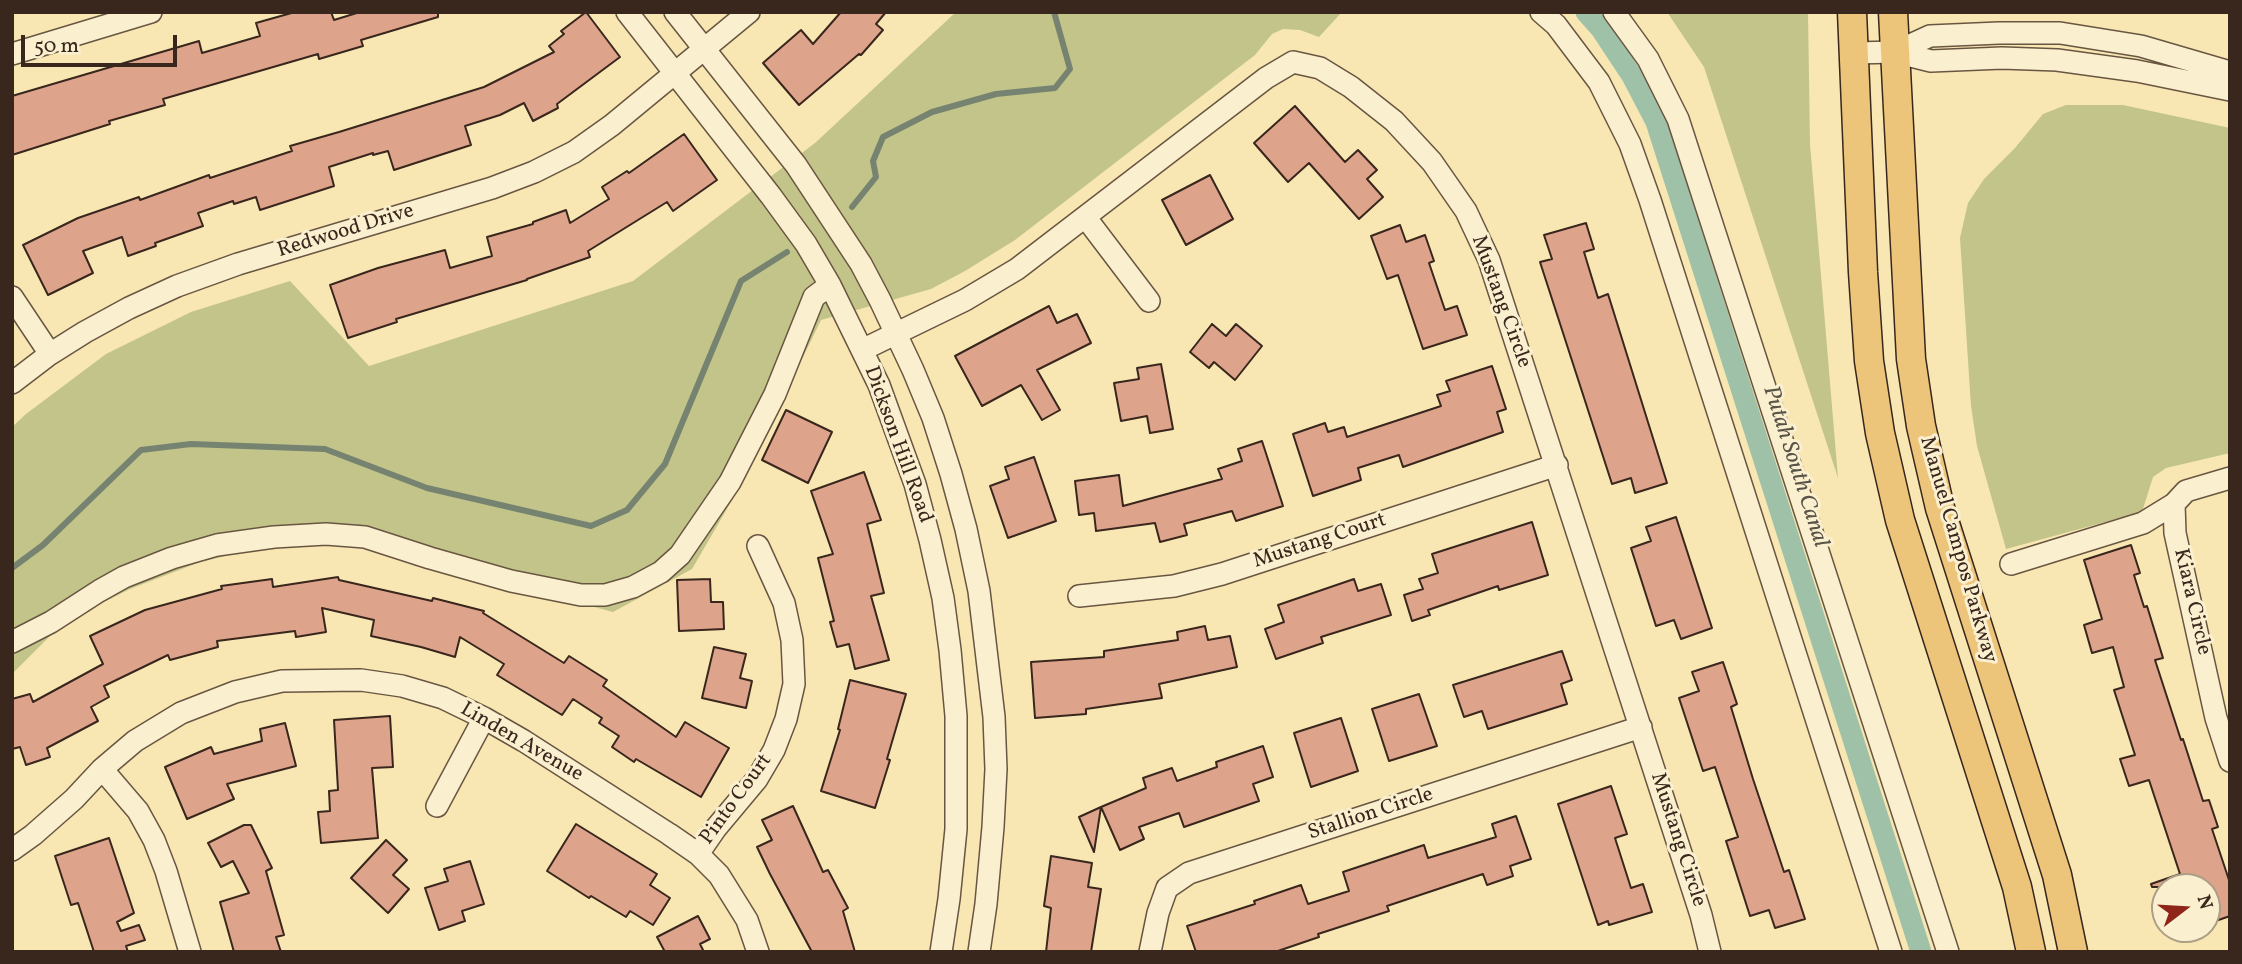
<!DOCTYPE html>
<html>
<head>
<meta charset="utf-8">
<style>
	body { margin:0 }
	#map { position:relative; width:2242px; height:964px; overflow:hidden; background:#f8e7b3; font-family:Vollkorn,serif }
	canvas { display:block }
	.frame { position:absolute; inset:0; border:14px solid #39261d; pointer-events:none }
	.north { position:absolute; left:2151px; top:873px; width:70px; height:70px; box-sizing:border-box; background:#faefce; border:2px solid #ad9f87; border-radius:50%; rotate:73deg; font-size:19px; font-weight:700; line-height:28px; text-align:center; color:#39261d }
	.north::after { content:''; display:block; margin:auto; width:24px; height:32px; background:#8f2418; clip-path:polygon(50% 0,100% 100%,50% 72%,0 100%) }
	.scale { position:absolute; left:21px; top:35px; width:156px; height:32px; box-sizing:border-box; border:4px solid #39261d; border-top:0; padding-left:9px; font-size:21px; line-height:24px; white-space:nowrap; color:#39261d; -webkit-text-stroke:5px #faefce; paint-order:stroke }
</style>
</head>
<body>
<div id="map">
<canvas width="2242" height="964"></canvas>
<div class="frame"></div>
<div class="north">N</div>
<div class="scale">50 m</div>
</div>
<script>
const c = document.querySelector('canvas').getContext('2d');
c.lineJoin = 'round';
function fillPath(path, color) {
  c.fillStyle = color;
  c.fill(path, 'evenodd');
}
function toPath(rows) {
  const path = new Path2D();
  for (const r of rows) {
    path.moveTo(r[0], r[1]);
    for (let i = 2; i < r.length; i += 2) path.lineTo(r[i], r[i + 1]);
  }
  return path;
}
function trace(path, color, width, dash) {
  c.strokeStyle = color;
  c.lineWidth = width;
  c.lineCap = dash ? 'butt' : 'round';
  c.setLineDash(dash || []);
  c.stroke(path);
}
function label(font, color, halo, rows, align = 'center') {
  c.font = font + ' Vollkorn,serif';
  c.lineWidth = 6;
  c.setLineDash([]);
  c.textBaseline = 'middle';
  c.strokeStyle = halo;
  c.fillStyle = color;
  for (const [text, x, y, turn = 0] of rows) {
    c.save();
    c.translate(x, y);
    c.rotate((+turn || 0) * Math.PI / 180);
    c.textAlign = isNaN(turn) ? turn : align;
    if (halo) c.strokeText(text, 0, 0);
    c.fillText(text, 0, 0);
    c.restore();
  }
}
fillPath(toPath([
	[956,12,1342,12,1319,37,1300,30,1283,29,1272,34,1255,55,1015,240,965,271,931,289,821,320,742,483,692,569,613,612,350,542,277,544,200,562,130,589,64,622,12,674,12,427,26,414,106,354,191,312,290,281,369,366,633,281,815,143],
	[1667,12,1808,12,1810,144,1838,478,1704,67],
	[2066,105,2123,105,2230,128,2230,453,2166,468,2153,477,2142,512,2006,549,1977,446,1971,406,1960,238,1968,203,1984,179,2015,148,2043,114]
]), '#c2c489');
trace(toPath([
	[852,207,876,177,873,161,883,137,932,112,996,94,1055,88,1070,69,1054,12],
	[12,568,43,545,141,450,191,444,325,449,427,488,591,526,627,510,665,464,741,281,787,252]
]), '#768370', 6);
trace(toPath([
	[1586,12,1601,29,1632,76,1656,122,1921,952]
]), '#9fc1a8', 21);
const building = toPath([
	[295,12,331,12,334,20,360,12,438,12,438,17,361,40,363,46,319,59,318,54,163,99,165,105,109,121,110,124,12,155,12,96,199,41,202,53,260,36,256,23,295,12],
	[586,12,620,57,557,104,558,108,533,121,524,103,500,115,465,126,471,145,394,170,388,151,373,155,373,153,329,167,334,186,260,210,256,197,234,204,233,201,198,213,203,226,155,243,156,246,128,256,122,237,83,251,93,273,48,295,23,245,78,218,139,197,140,200,209,175,210,178,292,151,290,146,339,132,484,87,554,52,549,46,564,34,561,31,586,12],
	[841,12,886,12,876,24,883,30,861,55,859,54,799,105,763,63,801,30,813,44,841,12],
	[1295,106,1345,162,1358,150,1377,170,1367,179,1383,197,1359,219,1309,163,1288,182,1254,143,1295,106],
	[684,134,717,180,673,211,667,202,588,251,590,257,527,279,527,280,396,319,397,322,348,338,330,285,378,268,445,250,450,268,492,256,487,237,533,224,533,222,566,210,570,223,609,199,602,187,627,171,629,173,684,134],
	[1210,175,1233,219,1186,245,1162,200,1210,175],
	[1586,223,1594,249,1584,252,1598,298,1608,294,1667,483,1635,493,1631,478,1612,484,1540,262,1552,259,1544,235,1586,223],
	[1400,225,1406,242,1425,235,1434,261,1429,263,1445,310,1457,306,1467,335,1423,349,1398,275,1387,279,1371,236,1400,225],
	[1049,306,1057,323,1077,314,1091,343,1037,370,1060,410,1042,420,1021,385,982,406,955,356,1049,306],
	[1212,324,1226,336,1236,324,1262,346,1235,380,1214,362,1209,368,1190,352,1212,324],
	[1161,364,1173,429,1150,433,1147,416,1121,421,1114,383,1139,379,1137,368,1161,364],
	[1492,366,1506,409,1497,412,1503,432,1403,467,1399,455,1358,468,1361,480,1313,496,1293,434,1325,423,1328,432,1344,427,1347,437,1441,406,1437,395,1450,391,1446,381,1492,366],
	[786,410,832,432,808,483,762,460,786,410],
	[1262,441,1283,506,1236,521,1232,511,1184,524,1187,535,1160,542,1155,523,1096,531,1094,513,1079,515,1075,481,1119,475,1123,506,1222,479,1218,469,1242,461,1238,449,1262,441],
	[1034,457,1056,521,1008,538,990,486,1009,479,1005,467,1034,457],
	[864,472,881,520,867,524,884,593,871,596,889,660,855,669,849,644,837,647,830,622,834,621,818,558,833,554,811,491,864,472],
	[1676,517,1712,628,1681,639,1674,620,1656,626,1631,548,1651,541,1646,527,1676,517],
	[1532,522,1548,575,1499,590,1498,586,1428,610,1430,615,1412,621,1404,595,1423,589,1419,579,1438,573,1432,554,1532,522],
	[2131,545,2140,573,2134,575,2144,607,2147,606,2163,658,2155,660,2181,740,2183,739,2203,801,2209,800,2218,827,2212,829,2230,883,2230,916,2207,924,2207,887,2152,887,2151,884,2180,874,2149,780,2129,786,2120,759,2135,755,2114,690,2124,687,2113,647,2092,653,2084,625,2102,619,2084,560,2131,545],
	[338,577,339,580,432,601,433,598,484,611,483,613,564,663,569,656,607,680,603,686,676,737,685,722,729,748,701,797,636,759,634,762,612,747,619,736,599,723,602,718,573,699,562,715,497,675,504,664,460,637,455,657,421,647,371,636,374,620,322,608,326,632,296,637,295,631,217,641,218,647,170,660,168,655,104,686,109,697,91,707,98,721,47,748,50,757,26,765,20,747,12,749,12,699,30,694,33,702,103,664,90,636,145,610,222,589,221,586,272,579,273,587,338,577],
	[710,579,711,602,723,602,724,629,679,631,677,580,710,579],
	[1354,579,1358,591,1381,584,1391,615,1321,637,1323,643,1276,659,1265,629,1284,622,1278,605,1354,579],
	[1205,626,1208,640,1230,636,1237,667,1159,684,1162,698,1086,709,1086,714,1035,718,1031,662,1104,657,1104,651,1178,640,1177,632,1205,626],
	[714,647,746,654,740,678,752,681,746,708,702,698,714,647],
	[1562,651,1572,680,1561,684,1567,704,1488,729,1482,711,1464,717,1453,685,1562,651],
	[1723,662,1737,704,1731,707,1753,779,1784,872,1789,870,1805,919,1775,928,1769,910,1750,916,1726,841,1738,837,1715,767,1703,771,1679,698,1699,691,1692,672,1723,662],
	[850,680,906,694,887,759,890,760,875,808,821,791,840,730,838,729,850,680],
	[1419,694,1437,746,1389,761,1372,709,1419,694],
	[390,716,393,767,372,768,378,838,321,843,318,812,330,811,329,791,338,790,334,720,390,716],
	[1341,718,1358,771,1311,787,1294,733,1341,718],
	[285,723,296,766,227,784,234,799,187,819,165,767,211,747,214,754,262,741,260,729,285,723],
	[1263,746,1273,777,1253,784,1259,801,1184,827,1179,813,1139,827,1144,839,1120,850,1101,807,1146,788,1143,778,1172,768,1177,781,1217,767,1216,762,1263,746],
	[1611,786,1627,834,1615,838,1631,888,1643,884,1652,912,1609,925,1608,921,1598,925,1558,804,1611,786],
	[793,806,823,872,828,870,848,908,843,911,855,952,812,952,770,874,757,847,772,840,762,820,793,806],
	[1101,807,1094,852,1079,817,1101,807],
	[1516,816,1531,859,1510,866,1513,876,1487,885,1483,874,1387,906,1389,911,1318,934,1319,937,1275,952,1196,952,1187,926,1255,904,1254,901,1301,885,1308,904,1349,891,1343,872,1424,845,1428,858,1451,851,1496,837,1492,824,1516,816],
	[576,824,657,874,650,885,670,898,653,925,630,911,626,917,591,896,589,898,547,871,576,824],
	[244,825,251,825,272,868,266,871,284,935,276,937,281,952,234,952,220,902,249,893,233,861,221,867,208,843,244,825],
	[109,838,134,913,117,922,121,931,139,925,145,940,126,946,128,952,94,952,78,903,71,905,55,856,109,838],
	[386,840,407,860,393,875,409,889,388,913,351,878,386,840],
	[1051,856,1092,863,1088,887,1101,889,1091,952,1046,952,1051,908,1044,906,1051,856],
	[470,861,484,904,462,911,465,921,439,930,425,888,448,881,444,869,470,861],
	[698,916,710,939,700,944,704,952,665,952,657,937,698,916]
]);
fillPath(building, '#dda38b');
trace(building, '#39261d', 2);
const minor = toPath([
	[627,12,771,196,806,244,830,285,879,385,915,484,930,540,943,598,950,650,956,716,956,829,949,899,941,952],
	[675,12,796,165,861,264,880,300,913,370,933,418,951,474,966,529,979,591,994,717,996,769,993,827,986,904,979,952],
	[1541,12,1556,25,1599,82,1630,144,1650,200,1891,952],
	[1614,12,1648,59,1678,119,1948,952],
	[1895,52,1930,36,1999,33,2060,33,2141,46,2230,72],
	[1854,53,1895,52,1931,61,2002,58,2057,60,2137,71,2230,90],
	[12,54,151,12],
	[1086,218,1149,301],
	[12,297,50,354],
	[862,350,965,300,1017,269,1266,78,1293,62,1320,68,1351,87,1394,121,1432,162,1466,211,1489,260,1701,915,1710,952],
	[12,383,50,354,85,332,129,308,177,286,238,264,492,188,534,172,574,152,612,125,749,12],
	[2230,478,2186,491,2174,504,2175,533,2216,718,2230,761],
	[2011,564,2143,523,2174,504],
	[1079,596,1174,586,1222,574,1557,465],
	[12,642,51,622,99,591,124,577,172,558,217,545,274,537,326,534,365,537,430,558,511,581,581,595,605,595,633,587,661,572,680,555,730,482,775,394,814,297,830,285],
	[102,769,138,811,154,840,166,871,190,952],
	[437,806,484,718],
	[12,850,33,835,74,799,102,769,135,741,181,713,235,692,282,681,361,680,402,686,443,698,484,718,524,741,669,834,698,854,719,875,747,920,758,952],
	[698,854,716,828,757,779,774,750,786,719,794,684,792,640,784,603,758,546],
	[1150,952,1158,913,1167,888,1189,873,1641,727]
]);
const major = toPath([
	[1852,12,1863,272,1869,361,1880,433,1900,520,2017,887,2031,952],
	[1893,12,1911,359,1921,426,1940,508,2057,875,2073,952]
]);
trace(minor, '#695642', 24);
trace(major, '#39261d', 31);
trace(minor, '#faefce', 21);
trace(major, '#ecc47a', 28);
label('21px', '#39261d', '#faefce', [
	["Redwood Drive",346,232,-17],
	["Mustang Circle",1500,302,70],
	["Dickson Hill Road",897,445,70],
	["Mustang Court",1320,542,-18],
	["Manuel Campos Parkway",1957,550,74],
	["Kiara Circle",2191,602,77],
	["Linden Avenue",521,743,30],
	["Pinto Court",737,800,-54],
	["Stallion Circle",1371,815,-18],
	["Mustang Circle",1677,840,72]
]);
label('italic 23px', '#585447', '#faefce', [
	["Putah South Canal",1794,467,72]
]);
</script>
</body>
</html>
